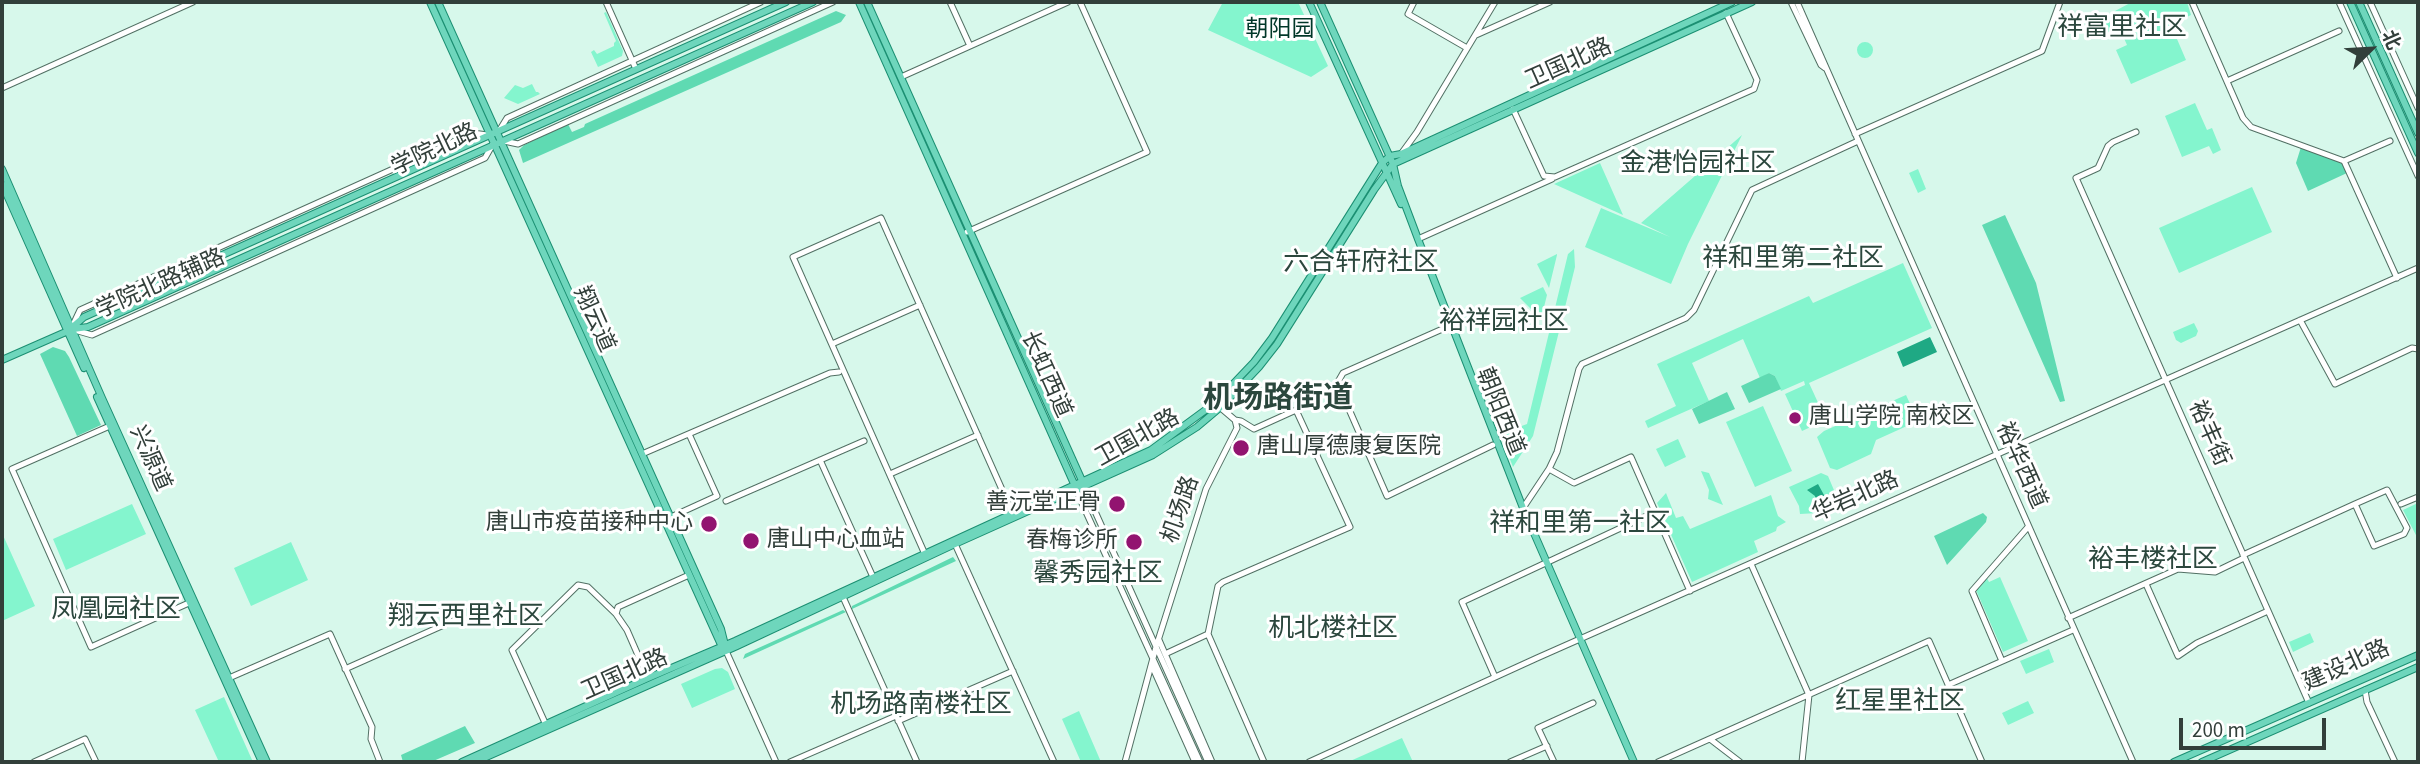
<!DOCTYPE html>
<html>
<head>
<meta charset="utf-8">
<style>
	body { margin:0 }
	#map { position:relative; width:2420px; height:764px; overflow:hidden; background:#d7f8eb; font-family:"Source Sans 3","Noto Sans SC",sans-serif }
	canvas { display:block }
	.frame { position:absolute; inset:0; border:4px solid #323f3a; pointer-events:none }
	.north { position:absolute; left:2336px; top:14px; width:70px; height:70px; -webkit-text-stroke:5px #fff; paint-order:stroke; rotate:66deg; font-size:19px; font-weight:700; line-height:28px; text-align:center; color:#323f3a }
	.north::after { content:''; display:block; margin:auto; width:24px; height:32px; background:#323f3a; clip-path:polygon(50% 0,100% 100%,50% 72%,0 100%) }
	.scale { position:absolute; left:2179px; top:718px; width:147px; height:32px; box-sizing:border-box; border:4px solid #323f3a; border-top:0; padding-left:9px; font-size:21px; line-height:24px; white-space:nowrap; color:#323f3a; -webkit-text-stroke:5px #fff; paint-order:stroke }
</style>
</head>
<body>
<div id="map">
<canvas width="2420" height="764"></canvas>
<div class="frame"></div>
<div class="north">北</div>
<div class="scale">200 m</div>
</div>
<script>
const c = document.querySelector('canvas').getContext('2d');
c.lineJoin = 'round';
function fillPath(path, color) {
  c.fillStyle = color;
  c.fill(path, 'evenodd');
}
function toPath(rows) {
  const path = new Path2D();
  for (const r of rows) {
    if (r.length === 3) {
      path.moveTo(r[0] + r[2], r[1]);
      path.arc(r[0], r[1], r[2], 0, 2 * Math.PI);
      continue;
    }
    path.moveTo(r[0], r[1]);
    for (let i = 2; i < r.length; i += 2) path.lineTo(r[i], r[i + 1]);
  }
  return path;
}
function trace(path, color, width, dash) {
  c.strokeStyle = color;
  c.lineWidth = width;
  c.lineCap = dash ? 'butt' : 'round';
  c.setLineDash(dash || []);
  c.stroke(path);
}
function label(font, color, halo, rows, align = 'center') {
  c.font = font + ' "Source Sans 3","Noto Sans SC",sans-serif';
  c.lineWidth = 6;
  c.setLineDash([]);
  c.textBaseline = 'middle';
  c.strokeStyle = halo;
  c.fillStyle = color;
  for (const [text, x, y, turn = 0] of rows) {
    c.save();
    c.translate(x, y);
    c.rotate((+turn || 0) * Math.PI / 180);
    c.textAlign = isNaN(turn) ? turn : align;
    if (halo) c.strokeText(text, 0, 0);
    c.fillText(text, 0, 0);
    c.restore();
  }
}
fillPath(toPath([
	[1223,2,1298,2,1328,66,1311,77,1208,30],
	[2132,2,2187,2,2191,15,2171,25,2186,60,2131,84,2116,50,2127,45,2119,27,2105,33,2100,22,2113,16,2115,11],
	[606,12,623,51,622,56,598,67,591,52,594,50,597,54,614,46,614,43,616,41,604,13],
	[1865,50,8],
	[532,84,536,92,538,92,540,94,518,104,504,98,515,85,523,88],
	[2195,103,2207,130,2212,128,2221,150,2213,154,2209,146,2182,157,2165,116],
	[1742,135,1688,244,1671,284,1585,247,1601,208,1670,237,1641,223],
	[1600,163,1623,215,1554,184],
	[1918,169,1926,189,1918,193,1909,173],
	[2252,187,2272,232,2179,273,2159,228],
	[1574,249,1575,267,1533,436,1513,467,1500,434,1527,424,1568,254],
	[1557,254,1557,255,1549,288,1537,264],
	[1903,263,1932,328,1809,383,1826,420,1802,431,1785,394,1805,385,1804,381,1781,391,1775,376,1769,373,1760,378,1743,339,1692,363,1709,401,1648,428,1645,421,1676,406,1657,364,1809,296,1813,303],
	[1543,287,1547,295,1541,319,1520,298],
	[2194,323,2198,331,2196,336,2181,343,2176,340,2173,332],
	[1906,395,1918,421,1876,440,1871,454,1837,470,1830,468,1817,437,1824,431],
	[1763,406,1792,471,1755,487,1726,422],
	[1678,439,1686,457,1665,467,1656,449],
	[1701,471,1709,473,1723,505,1708,499,1709,490],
	[1821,473,1828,476,1839,502,1835,506,1830,506,1818,513,1800,514,1799,506,1789,487],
	[1666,493,1676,518,1683,516,1690,529,1771,495,1778,516,1786,522,1777,527,1776,531,1754,541,1758,552,1692,582,1657,503],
	[2418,503,2418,539,2403,510],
	[132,504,146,534,66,570,53,539],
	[2,533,35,606,2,621],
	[291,542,308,580,251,606,234,568],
	[2000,577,2028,641,2003,652,1976,590,1987,578,1989,582],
	[2310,633,2314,642,2293,652,2289,642],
	[2049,649,2054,662,2026,674,2020,661],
	[722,668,728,672,735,689,692,708,681,684,715,669],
	[224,697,228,706,253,762,219,762,195,710],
	[2028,701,2034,713,2008,725,2002,713],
	[1079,711,1101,762,1081,762,1062,719],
	[1402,738,1413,762,1348,762]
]), '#84f5ce');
fillPath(toPath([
	[836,11,846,15,841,22,523,163,519,150,524,145,568,124,572,132,584,127,585,124],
	[2301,147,2342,162,2347,173,2308,191,2296,163],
	[2005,215,2036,283,2065,401,2060,402,1982,225],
	[53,347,65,351,69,357,101,425,77,436,40,354],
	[1769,373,1775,376,1781,389,1749,403,1741,386],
	[1727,392,1735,409,1699,424,1692,409],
	[1983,513,1987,517,1986,522,1947,565,1934,536],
	[953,557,956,561,852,609,852,606],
	[843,610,846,612,743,659,745,654],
	[465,726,475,743,431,762,403,762,401,755]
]), '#5fdab2');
fillPath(toPath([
	[1930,337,1937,352,1903,367,1897,352],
	[1818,484,1824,495,1829,500,1816,507,1815,496,1807,490]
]), '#1fa984');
const minor = toPath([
	[606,2,636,69],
	[950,2,970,46],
	[1414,2,1408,14,1467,48],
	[1791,2,1821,65,1825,68],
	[1797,2,2133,762],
	[2192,2,2243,118,2251,127,2344,161,2390,141],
	[2339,2,2418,176],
	[2370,2,2418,108],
	[1476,35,1550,2],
	[901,77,1068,2],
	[2227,81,2339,31],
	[2,88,193,2],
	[1513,109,1544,176,1555,177,1754,89,1757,80,1726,13],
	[499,131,507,118,761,2],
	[2136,132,2113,142,2108,146,2098,168,2076,178,2309,703],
	[1855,134,2042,51,2060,2],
	[487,135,473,133,80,310,71,329,92,335,485,158,493,144],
	[504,141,518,144,833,2],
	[1401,154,1417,132,1495,2],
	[2344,161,2397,278],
	[967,232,1147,152,1080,2],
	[1418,239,1552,179],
	[2300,320,2335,384,2412,348,2418,349],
	[1447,327,1343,373,1339,380,1341,391,1387,496,1493,445],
	[832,344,920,305],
	[1235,420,1241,421,1254,429,1296,410,1350,527,1223,582,1218,586,1208,634,1264,762],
	[112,425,12,469,91,647,191,602],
	[642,454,830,373,839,372],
	[820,460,873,577],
	[1549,469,1574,483,1631,457,1690,591],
	[890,474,978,435],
	[1084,487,1208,762],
	[1076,490,1200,762],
	[726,501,864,441],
	[2401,504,2418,497],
	[1523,508,1549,469,1557,452,1579,369,1582,364,1686,318,1694,310,1752,190,1858,141],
	[671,517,717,496,689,434],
	[955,544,1054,762],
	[924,552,793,257,881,218,1012,512],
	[2243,555,2355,504,2387,490,2407,528,2404,534,2374,546,2355,504],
	[1751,564,1809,695,1802,762],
	[2146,584,2178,656,2197,643,2268,611],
	[843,597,917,762],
	[2068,618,2178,569,2215,572,2244,558],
	[1159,640,1212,762],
	[726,651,776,762],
	[1165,654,1208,634],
	[2002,661,1972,591,2028,527],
	[1152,666,1195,762],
	[345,669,455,620],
	[1495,677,1462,602,1655,512],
	[229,678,330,634,372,727,371,739,380,762],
	[648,678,627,630,616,614,618,607,689,575],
	[1948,685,2073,630],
	[2365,690,2367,702,2395,762],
	[898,721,1013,671],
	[546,725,512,650,578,585,588,587,616,614],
	[1710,739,1740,762],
	[34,762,85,739,96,762],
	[790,762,896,716],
	[1125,762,1156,647,1206,489,1237,428,1235,420,1215,403],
	[1309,762,1537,658,2418,268],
	[1510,762,1547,746],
	[1554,762,1538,728,1593,703],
	[1658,762,1929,641,1982,762]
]);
const major = toPath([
	[430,2,722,647],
	[438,2,721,629,726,649],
	[859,2,1075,486],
	[867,2,1084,485],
	[1309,2,1401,204],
	[1320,2,1393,164,1398,186,1418,239,1523,508,1634,762],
	[2350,2,2418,153],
	[2359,2,2418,133],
	[2,169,102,398,267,762],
	[2,184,84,368],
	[73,329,88,327,813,2],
	[2,360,68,331,84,317,786,2],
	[97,397,262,762],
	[462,762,648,678,735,641,1151,450,1215,403,1254,362,1272,338,1382,163,1390,156,1401,154,1732,2],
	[475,762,737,646,955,544,1153,455,1197,427,1222,406,1259,367,1277,344,1374,190,1393,164,1752,2],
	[2174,762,2418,655],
	[2202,762,2418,667]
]);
trace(minor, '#527064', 7);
trace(major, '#1b8f72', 8);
trace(minor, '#fff', 5);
trace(major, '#6ed6bc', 6);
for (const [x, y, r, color] of [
	[1795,418,7,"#921470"],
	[1241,448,9,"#921470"],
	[1117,504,9,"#921470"],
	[709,524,9,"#921470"],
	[751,541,9,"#921470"],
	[1134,542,9,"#921470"]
]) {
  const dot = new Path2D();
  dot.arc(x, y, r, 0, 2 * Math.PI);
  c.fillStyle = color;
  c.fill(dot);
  trace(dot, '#fff', 2.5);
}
label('23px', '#003728', '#fff', [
	["朝阳园",1280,31]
]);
label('23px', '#323f3a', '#fff', [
	["卫国北路",1569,65,-24],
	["学院北路",435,151,-25],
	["学院北路辅路",161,285,-24],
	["翔云道",593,320,66],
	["长虹西道",1045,375,66],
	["朝阳西道",1499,412,68],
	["裕丰街",2208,434,66],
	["卫国北路",1138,439,-29],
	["兴源道",149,459,66],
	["裕华西道",2020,466,66],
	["华岩北路",1856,498,-24],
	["机场路",1182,510,-71],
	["建设北路",2347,667,-24],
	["卫国北路",625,676,-24]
]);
label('23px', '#323f3a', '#fff', [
	["唐山学院 南校区",1809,418],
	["唐山厚德康复医院",1257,448],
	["善沅堂正骨",1101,504,"right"],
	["唐山市疫苗接种中心",693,524,"right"],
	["唐山中心血站",767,541],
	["春梅诊所",1118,542,"right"]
], 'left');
label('26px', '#2b473d', '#fff', [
	["祥富里社区",2122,29],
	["金港怡园社区",1698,165],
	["祥和里第二社区",1793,260],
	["六合轩府社区",1361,264],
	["裕祥园社区",1504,323],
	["祥和里第一社区",1580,525],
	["裕丰楼社区",2153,561],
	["馨秀园社区",1098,575],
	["凤凰园社区",116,611],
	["翔云西里社区",466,618],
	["机北楼社区",1333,630],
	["红星里社区",1900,703],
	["机场路南楼社区",921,706]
]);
label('bold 30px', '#2b473d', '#fff', [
	["机场路街道",1278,400]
]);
</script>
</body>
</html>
